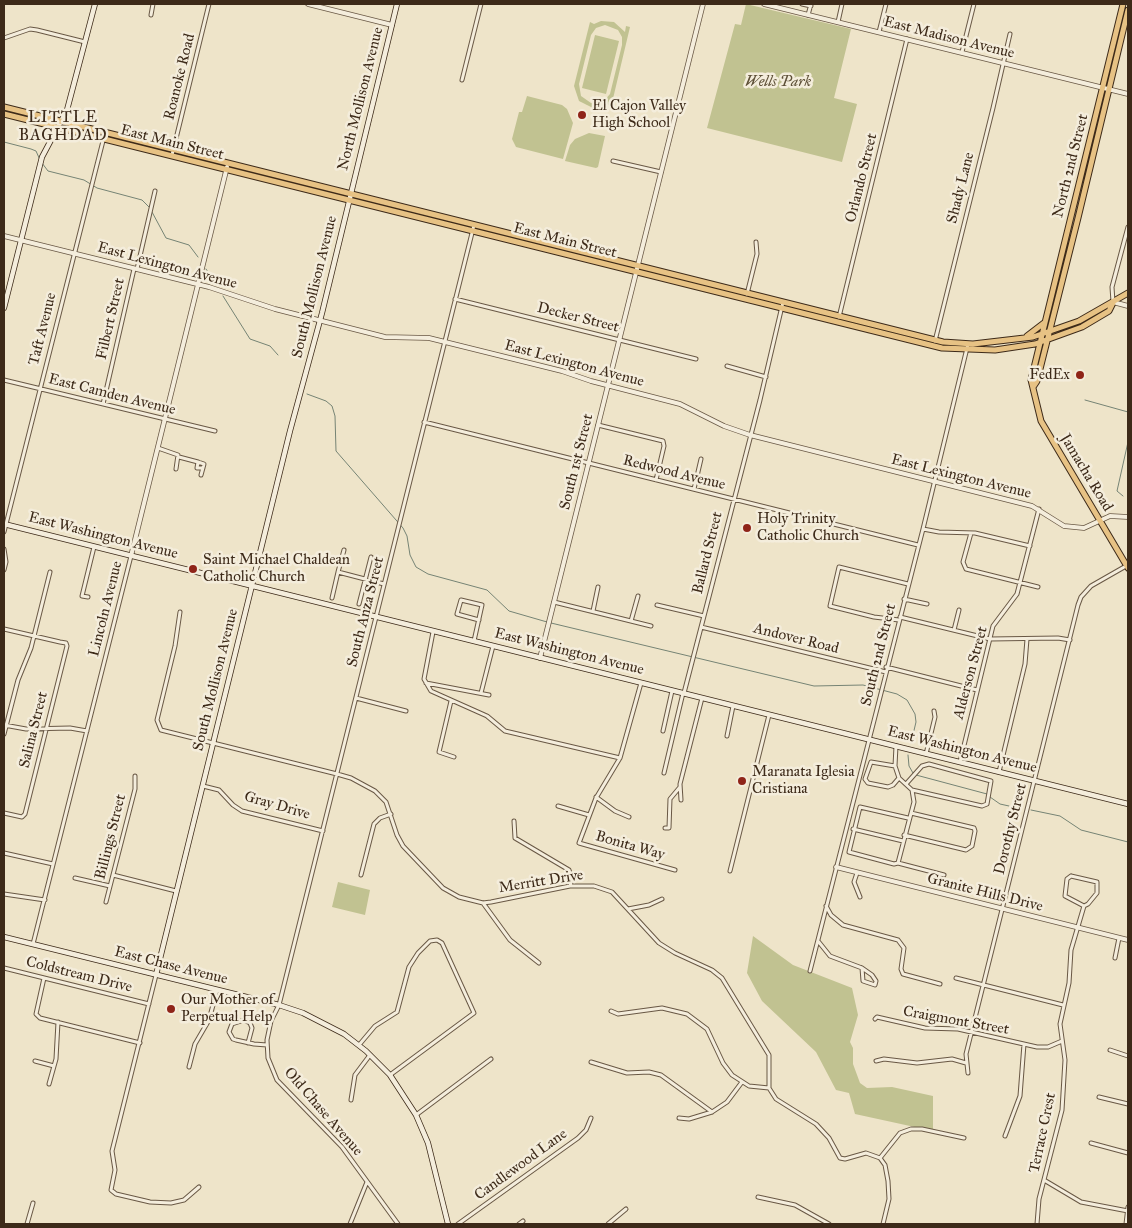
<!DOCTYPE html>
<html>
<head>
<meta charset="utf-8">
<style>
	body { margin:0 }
	#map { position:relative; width:1132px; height:1228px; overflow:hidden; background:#eee4c9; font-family:"IM FELL Great Primer",serif }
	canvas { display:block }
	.frame { position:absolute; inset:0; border:5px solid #3d2a19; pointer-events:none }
</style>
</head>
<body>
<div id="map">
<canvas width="1132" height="1228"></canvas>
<div class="frame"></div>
</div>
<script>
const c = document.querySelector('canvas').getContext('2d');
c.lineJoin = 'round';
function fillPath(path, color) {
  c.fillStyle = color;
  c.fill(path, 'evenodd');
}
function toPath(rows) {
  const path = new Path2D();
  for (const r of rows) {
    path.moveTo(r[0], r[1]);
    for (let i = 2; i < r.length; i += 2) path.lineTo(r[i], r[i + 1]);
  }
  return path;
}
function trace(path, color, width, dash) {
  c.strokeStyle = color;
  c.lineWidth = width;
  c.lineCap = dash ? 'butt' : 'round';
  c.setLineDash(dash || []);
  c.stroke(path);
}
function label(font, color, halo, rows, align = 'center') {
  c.font = font + ' "IM FELL Great Primer",serif';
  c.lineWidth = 5;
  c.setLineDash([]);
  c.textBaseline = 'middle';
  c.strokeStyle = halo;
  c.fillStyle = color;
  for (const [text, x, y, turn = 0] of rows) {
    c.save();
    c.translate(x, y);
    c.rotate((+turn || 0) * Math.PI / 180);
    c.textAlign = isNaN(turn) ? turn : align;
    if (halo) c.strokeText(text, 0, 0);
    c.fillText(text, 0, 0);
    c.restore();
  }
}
fillPath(toPath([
	[746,4,851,29,834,98,857,104,842,162,707,128,735,24,741,25],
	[601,21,614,22,625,32,626,26,630,27,611,107,607,104,593,108,579,101,574,86,590,22,594,24],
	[605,25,618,30,622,37,622,45,610,94,603,102,591,103,581,96,579,84,591,35,596,28],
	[595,35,619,41,606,94,582,88],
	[527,96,562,105,567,109,573,123,563,159,516,147,512,139,519,112,522,112],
	[589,133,605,136,598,167,596,168,565,161,570,145,575,139],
	[338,882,370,890,365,915,332,907],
	[753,936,793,965,852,988,858,1015,850,1042,853,1048,853,1064,860,1083,867,1088,892,1087,933,1096,933,1131,855,1114,849,1093,836,1090,816,1052,762,1001,747,973]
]), '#c1c291');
trace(toPath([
	[4,142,31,149,36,151,40,160],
	[42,163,48,171,84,180,97,188,142,200,150,208],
	[152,212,166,238,189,245,198,257],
	[206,269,215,284],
	[223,296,250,339,270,346,278,355],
	[307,394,326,401,332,406,335,416,336,451,403,528,407,536,410,555,416,567,428,574,487,590,509,611,547,622],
	[1085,400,1128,412],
	[1123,496,1117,491,1128,442],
	[551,623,814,686,863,685,897,694,907,700,915,714,916,722,911,743],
	[908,755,909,766,913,773],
	[916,775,987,794],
	[990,797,1000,804,1009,806],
	[1031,810,1060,816,1081,830,1128,842]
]), '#758374', 1);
const minor = toPath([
	[802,4,811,6],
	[151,15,153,4],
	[808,15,811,4],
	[838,22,842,4],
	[879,32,886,4],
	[4,38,30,29,37,30,85,42],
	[962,52,974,4],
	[462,80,481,4],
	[172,155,209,4],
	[613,161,661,172],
	[137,269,155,191],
	[747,294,757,254,756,242],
	[455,299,696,359],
	[1113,302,1112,287,1128,227],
	[839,317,907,39],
	[935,341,993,108,1010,34],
	[727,366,766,377],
	[4,380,215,431],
	[103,404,134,269],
	[424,422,918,545],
	[598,425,663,441,664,446,656,480],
	[158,448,178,455,176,469],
	[179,457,198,462],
	[201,475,204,464,198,462,197,468,203,468],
	[694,489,701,459],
	[923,529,939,532,975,533,1030,546],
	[4,532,104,137],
	[971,533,963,562,966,569,1038,587],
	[4,549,6,562,4,570],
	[344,550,338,572,384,584],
	[88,597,82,596,94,547],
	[332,598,338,572],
	[904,599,927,604],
	[554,602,651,626],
	[359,604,371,557],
	[657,605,704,616],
	[593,611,598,587],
	[180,612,175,646,157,720,161,730,337,774,351,778,375,791,386,802,397,835,403,846,443,888,459,897,483,903,491,902,570,886,594,886,612,892,659,943,675,953,712,970,722,978,769,1055,769,1088,776,1099,816,1124,829,1138,840,1158,845,1159,866,1153,880,1158,885,1165,888,1181,889,1199,883,1224],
	[900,617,990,639,1058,638,1070,640],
	[899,620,874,617,830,606,839,567,908,584],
	[631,621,638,596],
	[701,627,886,672],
	[4,629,60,642,66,643,67,646,25,814,22,817,4,813],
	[954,630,959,610],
	[433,632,424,679,431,691,487,716,505,731,620,758],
	[474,641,482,605,461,600,457,614,479,620],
	[886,667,977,690],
	[426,683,489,695],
	[641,683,620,758,596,798,579,843,675,870],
	[481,693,493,646],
	[684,693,760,400,783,302],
	[356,698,406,711],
	[451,701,439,752,454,757],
	[4,725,26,729,70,728,87,731],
	[663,731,672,691],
	[4,734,18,680,31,648,50,572],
	[727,736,733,706],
	[896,746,895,766,899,778,912,790,914,802,898,863,894,864,849,852,860,807,908,818],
	[926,754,935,717,934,711],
	[960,762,993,626,1017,594,1039,509],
	[895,766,871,762,865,779,868,783,888,787,893,785,899,778],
	[999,772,1025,664,1027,639],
	[664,773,683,693],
	[906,784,922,766,929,764,991,781,987,804,982,806,912,790],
	[203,786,219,790,233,805,242,811,323,831],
	[596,797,615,811,629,817],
	[681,800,680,784,702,698],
	[558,806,589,815],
	[514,821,515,838,569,870,572,879,570,886],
	[665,828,669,828,670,799,680,787],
	[853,829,903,841],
	[904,835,966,850,972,846,975,831,974,828,911,813],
	[4,853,53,864],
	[898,863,944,875],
	[730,871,769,715],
	[857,873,854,882,860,897],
	[113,875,176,891],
	[361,875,374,824,380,818,391,814],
	[1071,876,1097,882,1097,893,1088,904,1084,906,1065,896,1067,879,1071,876],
	[75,878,110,886],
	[4,894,45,900],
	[106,902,135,789,135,776],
	[483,903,510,940,539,963],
	[826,906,831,915,843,925,898,940,904,948,901,969,903,974,940,984],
	[628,909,649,905,662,899],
	[818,941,830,956,862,968,863,981,875,985,876,981,872,975,862,968],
	[33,944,131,556],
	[1115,958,1119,938],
	[4,968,149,1004],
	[810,971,923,529,968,344],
	[156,975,112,1151,115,1170,111,1190,116,1194,150,1202,171,1203,184,1200,199,1187],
	[44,978,36,1014,40,1018,140,1043],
	[956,978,1063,1005],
	[611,1011,618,1014,662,1008,687,1014,707,1029,723,1063,732,1075,749,1086,769,1088],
	[875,1019,877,1017,925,1028,958,1029,1037,1047,1048,1047,1062,1041],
	[248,1043,252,1028,250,1023,244,1020,232,1024,229,1032,233,1039,236,1040,254,1044,267,1045],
	[359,1045,375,1026,397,1012,409,967,418,953,430,941,437,940,442,943,474,1013,390,1075],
	[1110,1050,1128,1056],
	[35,1061,54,1066],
	[876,1061,884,1059,917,1063,952,1059,966,1063],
	[591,1062,627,1073,649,1072,661,1075,712,1112],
	[189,1067,195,1044,209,1020,217,990],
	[968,1073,966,1054,1078,605,1081,597,1091,586,1126,566],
	[49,1084,56,1059,58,1022],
	[1099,1097,1128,1104],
	[351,1100,355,1075,370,1055],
	[416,1115,491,1059],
	[679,1118,689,1119,712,1112,727,1102,742,1082],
	[1005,1136,1020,1096,1024,1044],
	[1091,1143,1128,1153],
	[880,1158,900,1133,911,1129,922,1129,964,1138],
	[1044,1180,1081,1202,1128,1211],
	[758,1197,795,1205,829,1224],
	[27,1224,33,1203],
	[350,1224,367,1182],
	[398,1224,342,1147,277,1080,268,1058,267,1040,271,1021,279,1005,474,225],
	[458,1224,578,1138,586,1130,591,1118],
	[519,1224,523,1221],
	[608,1224,626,1209],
	[1037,1224,1039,1199,1062,1110,1065,1060,1060,1024,1069,983,1071,950,1084,906],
	[1126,1224,1128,1207]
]);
const tertiary = toPath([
	[308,4,392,25],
	[764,4,1128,94],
	[4,236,209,287,275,309,385,337,429,338,562,371,591,381,680,404,724,426,750,435,1032,506,1064,526,1084,528,1110,516,1128,517],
	[1113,302,1128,306],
	[131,556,227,167],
	[540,658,703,4],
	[836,867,1128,940]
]);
const secondary = toPath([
	[4,308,42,157,67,110,95,4],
	[4,524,1128,804],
	[4,937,279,1005,303,1013,344,1034,366,1051,390,1075,416,1115,428,1143,448,1224],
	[156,975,290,431,322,313,397,4]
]);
const primary = toPath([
	[1123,4,1031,380,1041,421,1128,568],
	[4,107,943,342,973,344,1033,337,1079,321,1128,293],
	[4,114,942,348,995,350,1035,344,1082,327,1109,311,1113,303],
	[1027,336,1044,323],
	[1033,387,1037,381,1078,218,1128,10]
]);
trace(minor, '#695845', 5);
trace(tertiary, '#695845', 5.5);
trace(secondary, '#3d2a19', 6);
trace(primary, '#3d2a19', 7);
trace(minor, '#f4eddc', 3);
trace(tertiary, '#f4eddc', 4);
trace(secondary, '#f4eddc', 4.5);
trace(primary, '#e7c284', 5);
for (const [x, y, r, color] of [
	[582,115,5,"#8f2418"],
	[1080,375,5,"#8f2418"],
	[747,528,5,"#8f2418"],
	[193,569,5,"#8f2418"],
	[742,781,5,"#8f2418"],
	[171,1009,5,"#8f2418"]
]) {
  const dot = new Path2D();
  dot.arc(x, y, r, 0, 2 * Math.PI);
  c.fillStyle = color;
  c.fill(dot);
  trace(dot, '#f4eddc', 2);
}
label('15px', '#3d2a19', '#f4eddc', [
	["East Madison Avenue",949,38,14],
	["Roanoke Road",180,77,-76],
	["North Mollison Avenue",361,99,-76],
	["East Main Street",172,143,14],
	["North 2nd Street",1071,166,-76],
	["Orlando Street",862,178,-76],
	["Shady Lane",961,188,-76],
	["East Main Street",565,241,14],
	["East Lexington Avenue",167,266,15],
	["South Mollison Avenue",315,287,-76],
	["Decker Street",578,318,14],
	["Filbert Street",111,319,-77],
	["Taft Avenue",43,329,-76],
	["East Lexington Avenue",574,364,15],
	["East Camden Avenue",112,395,14],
	["South 1st Street",577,462,-76],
	["Redwood Avenue",674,473,14],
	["Jamacha Road",1086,473,59],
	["East Lexington Avenue",961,477,14],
	["East Washington Avenue",103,536,14],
	["Ballard Street",708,553,-76],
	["Lincoln Avenue",106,609,-76],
	["South Anza Street",366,612,-76],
	["Andover Road",796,639,14],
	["East Washington Avenue",569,652,14],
	["South 2nd Street",879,655,-76],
	["Alderson Street",971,673,-75],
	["South Mollison Avenue",216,680,-76],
	["Salina Street",34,730,-76],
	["East Washington Avenue",962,750,14],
	["Gray Drive",277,806,16],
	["Dorothy Street",1011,829,-76],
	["Billings Street",111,837,-76],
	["Bonita Way",630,846,16],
	["Merritt Drive",541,882,-9],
	["Granite Hills Drive",985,893,14],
	["East Chase Avenue",171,966,14],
	["Coldstream Drive",79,975,14],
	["Craigmont Street",956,1021,10],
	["Old Chase Avenue",323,1112,49],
	["Terrace Crest",1043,1133,-78],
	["Candlewood Lane",521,1165,-36]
]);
label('italic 15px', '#5e5037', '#f4eddc', [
	["Wells Park",778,82]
]);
label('15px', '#3d2a19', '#f4eddc', [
	["El Cajon Valley",592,106],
	["High School",592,123],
	["FedEx",1070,375,"right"],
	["Holy Trinity",757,519],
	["Catholic Church",757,536],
	["Saint Michael Chaldean",203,560],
	["Catholic Church",203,577],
	["Maranata Iglesia",752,772],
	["Cristiana",752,789],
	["Our Mother of",181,1000],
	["Perpetual Help",181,1017]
], 'left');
c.letterSpacing = '1px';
label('16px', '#3d2a19', '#f4eddc', [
	["LITTLE",63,118],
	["BAGHDAD",63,136]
]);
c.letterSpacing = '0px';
</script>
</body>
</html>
